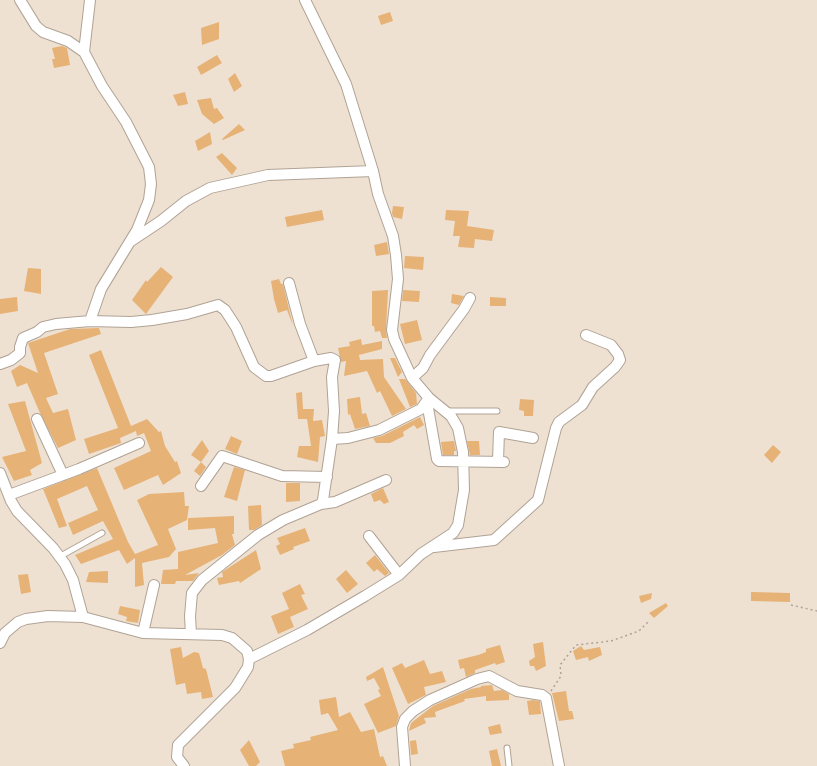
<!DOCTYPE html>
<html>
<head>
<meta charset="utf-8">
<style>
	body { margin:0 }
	canvas { display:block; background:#eee1d2 }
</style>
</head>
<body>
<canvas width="817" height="766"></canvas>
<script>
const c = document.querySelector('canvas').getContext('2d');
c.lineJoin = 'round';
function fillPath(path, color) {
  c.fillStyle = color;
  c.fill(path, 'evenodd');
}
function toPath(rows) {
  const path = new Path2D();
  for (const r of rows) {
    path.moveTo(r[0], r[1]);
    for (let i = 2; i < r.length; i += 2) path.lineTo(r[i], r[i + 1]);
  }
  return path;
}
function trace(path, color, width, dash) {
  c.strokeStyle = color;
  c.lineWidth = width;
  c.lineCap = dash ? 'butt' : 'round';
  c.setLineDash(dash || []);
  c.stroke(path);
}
fillPath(toPath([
	[390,12,393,21,381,25,378,16],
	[219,22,219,39,202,45,201,28],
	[62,46,67,48,70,65,54,68,52,59,55,59,52,48],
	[217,55,222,63,201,75,197,67],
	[235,73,242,86,234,92,228,79],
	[185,92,188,104,178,106,173,95],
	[211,98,214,109,217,108,224,118,214,124,202,114,197,100],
	[239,124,245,130,223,140,222,139],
	[210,132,212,144,198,151,195,141],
	[222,153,237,168,232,175,216,157],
	[393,206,404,207,402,219,393,217,392,213],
	[322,210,324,220,287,227,285,217],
	[446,210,469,211,467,226,494,230,492,241,475,239,474,248,458,247,460,236,453,236,455,221,445,220],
	[387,242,389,254,376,256,374,245],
	[405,256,424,257,423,270,404,268],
	[161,267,173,277,146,314,132,300,146,280,147,282],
	[28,268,41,269,41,294,24,291],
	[279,279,281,284,283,284,293,326,287,310,278,313,274,299,271,281],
	[388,290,386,329,387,338,382,338,380,331,375,332,374,326,372,326,372,291],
	[403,290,420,291,419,302,402,301],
	[452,294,464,296,459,305,451,303],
	[17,297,18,311,0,314,0,299],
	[490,297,506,298,506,306,490,306],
	[417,320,422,340,405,344,400,324],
	[99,328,101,334,44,353,58,394,46,398,53,413,68,409,76,440,58,448,40,413,27,383,17,387,11,371,20,365,38,373,28,343,70,329],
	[361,339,362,345,382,341,382,349,359,355,360,360,383,359,384,377,406,409,392,416,380,391,377,393,367,371,344,376,346,361,341,362,338,348,350,346,349,342],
	[101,350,131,426,147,419,159,432,161,431,165,446,175,462,177,461,181,473,163,485,158,475,124,490,114,468,151,451,144,433,137,436,136,431,120,438,121,443,89,454,84,439,118,428,89,355],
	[390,358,395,358,402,372,398,377],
	[399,379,405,379,416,393,417,404,410,407],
	[302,392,303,409,314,409,313,421,322,420,325,436,320,437,318,462,297,457,299,446,311,446,307,419,298,419,296,393],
	[360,397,362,414,366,413,370,426,355,429,350,414,348,415,347,399],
	[520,399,534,400,533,416,524,416,524,411,519,410],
	[25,401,42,463,30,470,32,475,14,481,2,457,26,451,8,404],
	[420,417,424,425,417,429,414,425,403,432,404,436,390,443,376,443,373,438,382,436],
	[231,436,242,441,237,454,225,449],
	[202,440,209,451,201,462,191,455],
	[454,441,456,451,454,451,454,455,443,455,441,442],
	[467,441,479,441,480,455,470,455],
	[773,445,781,452,772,463,764,455],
	[201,462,206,467,200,476,194,471],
	[234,467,245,470,237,501,224,497],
	[97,468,128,542,135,554,158,545,137,500,149,494,184,492,185,506,189,506,187,520,168,529,176,549,169,557,142,563,144,585,135,587,135,558,127,564,119,550,81,564,75,555,113,539,103,521,73,535,68,523,98,510,87,486,57,499,67,526,59,528,43,489],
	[286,483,300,483,300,501,286,502],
	[383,488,389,502,384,504,380,500,374,502,371,494],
	[261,505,262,525,254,530,249,530,248,506],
	[234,516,234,534,232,534,235,545,222,555,185,575,199,573,193,581,176,581,175,584,161,584,163,570,178,569,178,552,218,543,215,528,188,530,188,518],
	[305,528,310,541,293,547,294,549,280,555,276,546,280,544,277,538],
	[256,550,261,569,240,583,239,581,219,585,217,578,223,577,222,572],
	[375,555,389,573,385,576,377,569,374,572,366,563],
	[346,570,358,584,347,593,336,579],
	[108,571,108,583,86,582,89,572],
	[28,574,31,592,21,594,18,575],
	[300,584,305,594,301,595,308,609,290,617,294,627,278,634,271,616,289,609,282,593],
	[751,592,790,593,790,602,751,601],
	[652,593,651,599,641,603,639,596],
	[666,603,668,606,654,618,649,613],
	[120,606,140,610,138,623,126,621,127,617,118,614],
	[543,642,546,666,536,671,534,666,530,666,529,661,535,657,533,644],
	[500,645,505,662,496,665,495,663,475,670,475,673,466,677,464,668,460,669,458,660,478,655,486,652,486,649],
	[581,646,584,650,600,647,602,655,589,661,588,657,576,660,573,651],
	[181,647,183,658,194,652,199,653,203,668,206,669,213,697,202,699,201,692,187,694,185,683,176,685,170,649],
	[424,660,430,674,442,671,446,682,424,687,426,695,408,704,392,668,402,663,405,668],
	[383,667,399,716,396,726,378,733,364,704,381,696,378,690,380,689,374,678,367,681,366,677],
	[492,685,494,691,502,690,509,694,509,700,486,701,486,696,464,699,465,701,435,712,436,717,424,718,426,723,409,731,411,723,433,706,471,689,481,687,481,686],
	[566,691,569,711,572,711,574,719,559,721,552,693],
	[336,697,339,717,350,712,361,732,374,729,380,757,383,756,387,766,285,766,281,751,294,748,293,744,311,740,310,737,338,730,328,713,321,715,319,700],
	[533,700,540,701,541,714,529,715,527,701],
	[500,724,502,733,490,735,488,727],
	[249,740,260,762,256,766,249,766,240,750],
	[416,740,418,754,411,755,410,741],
	[497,749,501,766,492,766,489,751]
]), '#e7b276');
const lane = toPath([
	[446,411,497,411],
	[59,557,102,533],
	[507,748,509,766]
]);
const street = toPath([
	[20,0,36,26,43,32,68,41,84,52,102,86,126,122,149,167,151,184,149,200,137,230,101,289,90,321],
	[305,0,346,84,373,171],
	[84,52,90,0],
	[131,241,161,221,186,201,210,188,268,175,373,171,378,194,393,236,396,255,398,279,392,330,394,339,412,378,429,398,451,416,458,428,463,452,464,490,458,525,453,533,421,554,399,575,365,596,307,630,249,659],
	[0,364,11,360,20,353,20,347,23,338,37,332,43,327,56,324,90,321,131,322,152,320,187,314,218,305,225,310,236,327,254,367,266,376,271,376,314,361,300,324,289,283],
	[412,378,423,368,430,355,464,309,470,298],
	[427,402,437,459,439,461,504,462],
	[37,419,63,475],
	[332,439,348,438,379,430,421,409,429,398],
	[498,461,499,432,533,438],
	[0,473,11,501,17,511,53,548,65,564,73,580,83,617],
	[201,486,222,456,282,476,327,477],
	[9,495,79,469,139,443],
	[321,504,335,502,386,480],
	[369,536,399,575],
	[434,547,494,540,538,500,556,428,559,422,582,405,593,387,615,367,620,360,618,354,611,345,586,335],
	[143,633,154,585],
	[191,634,190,616,192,593,202,580,258,535,283,520,321,504,323,500,332,439,334,411,332,377,335,360,331,358,314,361],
	[0,643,5,633,18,622,26,619,48,616,83,617,143,633,222,635,232,638,247,651,249,659,248,667,235,688,178,745,177,757,184,766],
	[405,766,402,727,405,719,413,711,430,700,477,679,489,676,517,691,542,695,546,698,559,766]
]);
trace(lane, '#b0a395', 7);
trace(street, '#b0a395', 12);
trace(toPath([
	[791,605,817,611],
	[551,691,561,676,560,665,576,645,611,641,639,631,649,621]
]), '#ada397', 1.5, [2, 3]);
trace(lane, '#fff', 5);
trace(street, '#fff', 10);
</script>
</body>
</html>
